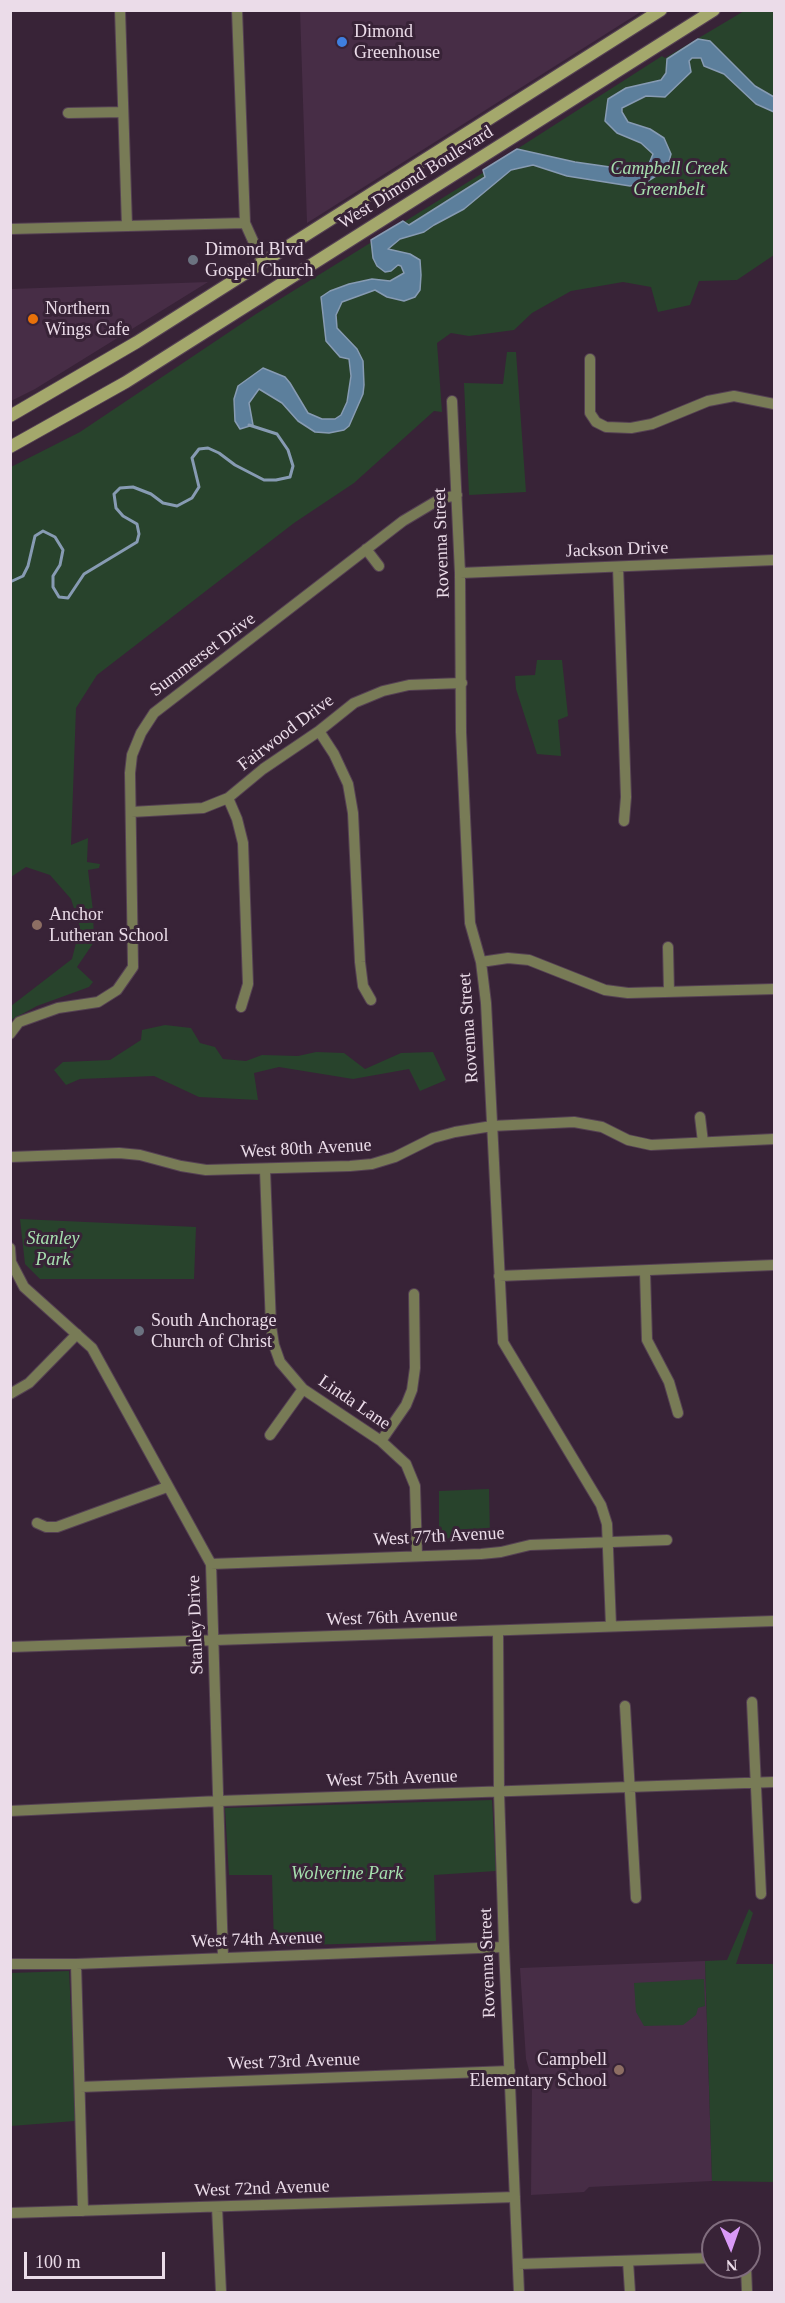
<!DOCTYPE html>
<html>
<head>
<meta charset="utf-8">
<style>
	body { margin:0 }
	#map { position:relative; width:785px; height:2303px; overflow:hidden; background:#382337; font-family:Georgia,serif }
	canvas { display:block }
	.frame { position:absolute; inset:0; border:12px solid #ebdce9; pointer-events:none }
	.north { position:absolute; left:701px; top:2219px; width:60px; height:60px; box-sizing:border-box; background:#382337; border:2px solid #806d7e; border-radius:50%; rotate:178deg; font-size:16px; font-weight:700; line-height:24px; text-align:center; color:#ebdce9 }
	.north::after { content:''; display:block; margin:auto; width:21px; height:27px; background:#d99af7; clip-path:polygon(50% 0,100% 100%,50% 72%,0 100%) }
	.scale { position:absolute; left:24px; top:2252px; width:141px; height:27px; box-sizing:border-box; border:3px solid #ebdce9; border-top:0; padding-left:8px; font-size:18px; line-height:21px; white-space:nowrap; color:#ebdce9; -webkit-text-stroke:4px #382337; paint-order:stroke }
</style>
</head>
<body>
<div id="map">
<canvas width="785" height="2303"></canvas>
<div class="frame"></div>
<div class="north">N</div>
<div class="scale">100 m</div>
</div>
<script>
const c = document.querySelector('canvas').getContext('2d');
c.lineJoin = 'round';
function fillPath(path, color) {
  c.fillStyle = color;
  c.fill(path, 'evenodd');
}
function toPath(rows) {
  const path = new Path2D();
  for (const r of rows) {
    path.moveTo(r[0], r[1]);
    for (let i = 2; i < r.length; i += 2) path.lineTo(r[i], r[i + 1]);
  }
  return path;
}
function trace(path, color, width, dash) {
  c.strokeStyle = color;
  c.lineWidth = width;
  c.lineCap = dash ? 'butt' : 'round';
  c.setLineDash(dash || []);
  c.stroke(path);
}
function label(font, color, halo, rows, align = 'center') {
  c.font = font + ' Georgia,serif';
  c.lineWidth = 6;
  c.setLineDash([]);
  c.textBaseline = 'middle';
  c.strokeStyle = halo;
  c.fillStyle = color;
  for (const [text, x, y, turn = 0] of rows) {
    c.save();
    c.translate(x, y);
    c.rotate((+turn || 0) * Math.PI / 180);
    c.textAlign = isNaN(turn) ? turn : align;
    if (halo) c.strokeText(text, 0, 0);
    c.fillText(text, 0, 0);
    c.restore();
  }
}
fillPath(toPath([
	[300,10,642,10,642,11,307,223],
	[208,282,35,389,11,401,11,289],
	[705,1961,712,2181,589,2187,584,2192,531,2195,532,2081,526,2059,520,1968]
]), '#472d46');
fillPath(toPath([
	[744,11,774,11,774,255,737,280,699,281,690,305,658,312,651,287,623,282,571,291,532,313,514,330,469,336,451,333,437,343,442,412,434,411,354,483,294,523,97,675,76,708,71,845,88,838,87,862,100,864,99,868,88,870,93,911,94,942,77,967,93,982,89,987,37,1006,11,1020,11,1006,72,959,80,927,71,899,50,875,26,867,11,877,11,467,80,432,256,314,518,151,517,149,662,56,665,58],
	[507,352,516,352,526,492,469,495,464,383,503,384],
	[537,660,562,660,568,716,558,720,561,756,537,754,516,689,515,676,535,675],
	[165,1025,191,1028,200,1043,215,1047,223,1059,246,1061,262,1055,298,1056,316,1052,344,1053,365,1069,401,1053,433,1052,446,1080,420,1091,409,1069,353,1079,279,1067,254,1073,258,1100,199,1097,154,1076,80,1079,66,1085,54,1070,63,1062,110,1060,141,1040,142,1030],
	[20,1219,196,1227,194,1279,40,1279,25,1264],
	[489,1489,490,1537,439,1539,439,1491],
	[492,1800,496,1871,434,1875,436,1941,274,1946,272,1875,229,1875,225,1808],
	[749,1909,753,1913,736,1964,774,1964,774,2182,712,2181,705,1961,727,1960],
	[69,1971,75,2090,74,2092,75,2121,11,2126,10,1973],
	[704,1979,705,2006,698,2008,696,2015,683,2025,644,2026,636,2012,634,1983]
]), '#28432c');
const water = toPath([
	[698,39,710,41,755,86,774,97,774,112,756,104,724,74,704,66,701,58,692,58,689,61,691,72,665,97,646,96,622,108,622,112,628,122,650,129,664,138,671,154,667,169,648,181,630,186,567,176,533,165,511,170,464,209,434,225,424,232,400,239,388,249,410,254,420,260,421,275,420,290,415,297,404,301,387,297,375,290,342,302,336,315,337,328,357,349,363,361,364,385,363,394,349,426,344,430,329,433,315,432,298,421,282,403,259,389,249,403,253,425,240,429,235,421,234,399,238,386,263,368,285,377,290,383,308,413,322,419,335,419,341,415,347,402,351,376,349,359,340,357,326,341,321,297,330,291,349,284,372,279,390,281,404,273,401,266,398,265,391,271,385,272,377,266,373,258,371,240,403,221,409,225,485,177,483,170,517,149,575,162,638,171,648,166,653,154,641,143,617,133,605,121,608,99,626,88,661,80,666,73,667,59,698,39]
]);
fillPath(water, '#5c7f9c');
trace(water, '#879bb3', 1.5);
trace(toPath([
	[10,582,23,576,28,566,35,536,43,531,55,537,63,550,60,565,53,576,53,587,59,597,68,598,84,574,137,542,139,534,137,524,123,516,116,508,114,494,120,488,133,487,151,494,163,503,177,506,192,498,199,487,192,458,199,449,208,448,219,453,235,465,264,480,276,480,290,477,293,466,288,450,277,434,249,425]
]), '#879bb3', 3);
const minor = toPath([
	[120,10,127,226],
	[237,10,245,223,263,263],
	[68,113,123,112],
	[10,229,245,223],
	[590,359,590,413,596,422,606,427,631,428,652,424,708,401,734,396,774,404],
	[452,401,460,573,461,732,470,923,481,962,486,1003,503,1342,601,1505,607,1524,611,1626],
	[366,549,379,566],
	[618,567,626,797,624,821],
	[460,573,774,560],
	[319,731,334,754,348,784,353,813,360,962,363,986,371,1000],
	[228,798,237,819,243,843,248,984,241,1007],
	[131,812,203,808,228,798,263,769,319,731,354,703,383,691,409,685,462,683],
	[668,947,669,992],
	[481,962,508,958,529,960,605,990,628,993,774,989],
	[10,1034,19,1022,58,1008,98,1002,117,990,133,967,130,773,132,755,141,733,154,713,403,521,440,499,457,495],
	[700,1117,703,1142],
	[10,1157,119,1153,140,1155,181,1166,206,1170,350,1166,372,1164,395,1157,433,1138,455,1132,492,1126,574,1122,602,1127,628,1140,651,1145,774,1139],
	[265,1170,271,1326,274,1345,280,1362,303,1389,381,1441,406,1464,415,1486,417,1555],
	[10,1248,11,1262,24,1287,92,1348,211,1564,223,1957],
	[645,1272,647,1340,669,1382,678,1413],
	[499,1276,774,1265],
	[10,1394,29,1383,77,1334],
	[270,1435,303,1389],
	[381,1441,406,1405,412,1390,415,1368,414,1294],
	[37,1523,46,1527,57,1527,167,1487],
	[211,1564,481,1554,501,1552,530,1545,667,1540],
	[498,1631,499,1792,504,1947,519,2292],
	[10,1647,774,1621],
	[752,1702,761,1894],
	[625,1706,636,1898],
	[10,1811,219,1801,774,1782],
	[10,1964,76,1964,504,1947],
	[76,1964,83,2211],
	[80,2087,510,2071],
	[217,2207,221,2292],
	[10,2213,515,2197],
	[628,2261,630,2292],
	[518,2264,713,2258],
	[746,2267,747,2292]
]);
const secondary = toPath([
	[10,416,137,342,661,10],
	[10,447,126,382,714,10]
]);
trace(minor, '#554153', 12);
trace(secondary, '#554153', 14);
trace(minor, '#787b56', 10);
trace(secondary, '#a4a86c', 12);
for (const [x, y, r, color] of [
	[342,42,6,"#3f7fe0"],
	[193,260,6,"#6b7280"],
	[33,319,6,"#e8710a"],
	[37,925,6,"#8d6e63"],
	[139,1331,6,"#6b7280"],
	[619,2070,6,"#8d6e63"]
]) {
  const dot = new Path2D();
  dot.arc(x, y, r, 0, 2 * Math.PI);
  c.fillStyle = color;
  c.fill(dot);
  trace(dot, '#382337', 2);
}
label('18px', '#ebdce9', '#382337', [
	["Dimond",354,32],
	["Greenhouse",354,53],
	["Dimond Blvd",205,250],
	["Gospel Church",205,271],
	["Northern",45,309],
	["Wings Cafe",45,330],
	["Anchor",49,915],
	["Lutheran School",49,936],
	["South Anchorage",151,1321],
	["Church of Christ",151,1342],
	["Campbell",607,2060,"right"],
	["Elementary School",607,2081,"right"]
], 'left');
label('italic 18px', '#a6e0af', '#382337', [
	["Campbell Creek",669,169],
	["Greenbelt",669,190],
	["Stanley",53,1239],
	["Park",53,1260],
	["Wolverine Park",347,1874]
]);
label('18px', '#ebdce9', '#382337', [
	["West Dimond Boulevard",416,178,-32],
	["Rovenna Street",442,543,-92],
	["Jackson Drive",617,550,-2],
	["Summerset Drive",203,655,-37],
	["Fairwood Drive",286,733,-37],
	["Rovenna Street",469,1028,-94],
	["West 80th Avenue",306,1149,-3],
	["Linda Lane",354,1403,34],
	["West 77th Avenue",439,1537,-3],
	["West 76th Avenue",392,1618,-2],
	["Stanley Drive",196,1625,-92],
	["West 75th Avenue",392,1779,-2],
	["West 74th Avenue",257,1940,-2],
	["Rovenna Street",488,1963,-92],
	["West 73rd Avenue",294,2062,-2],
	["West 72nd Avenue",262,2189,-2]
]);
</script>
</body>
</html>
